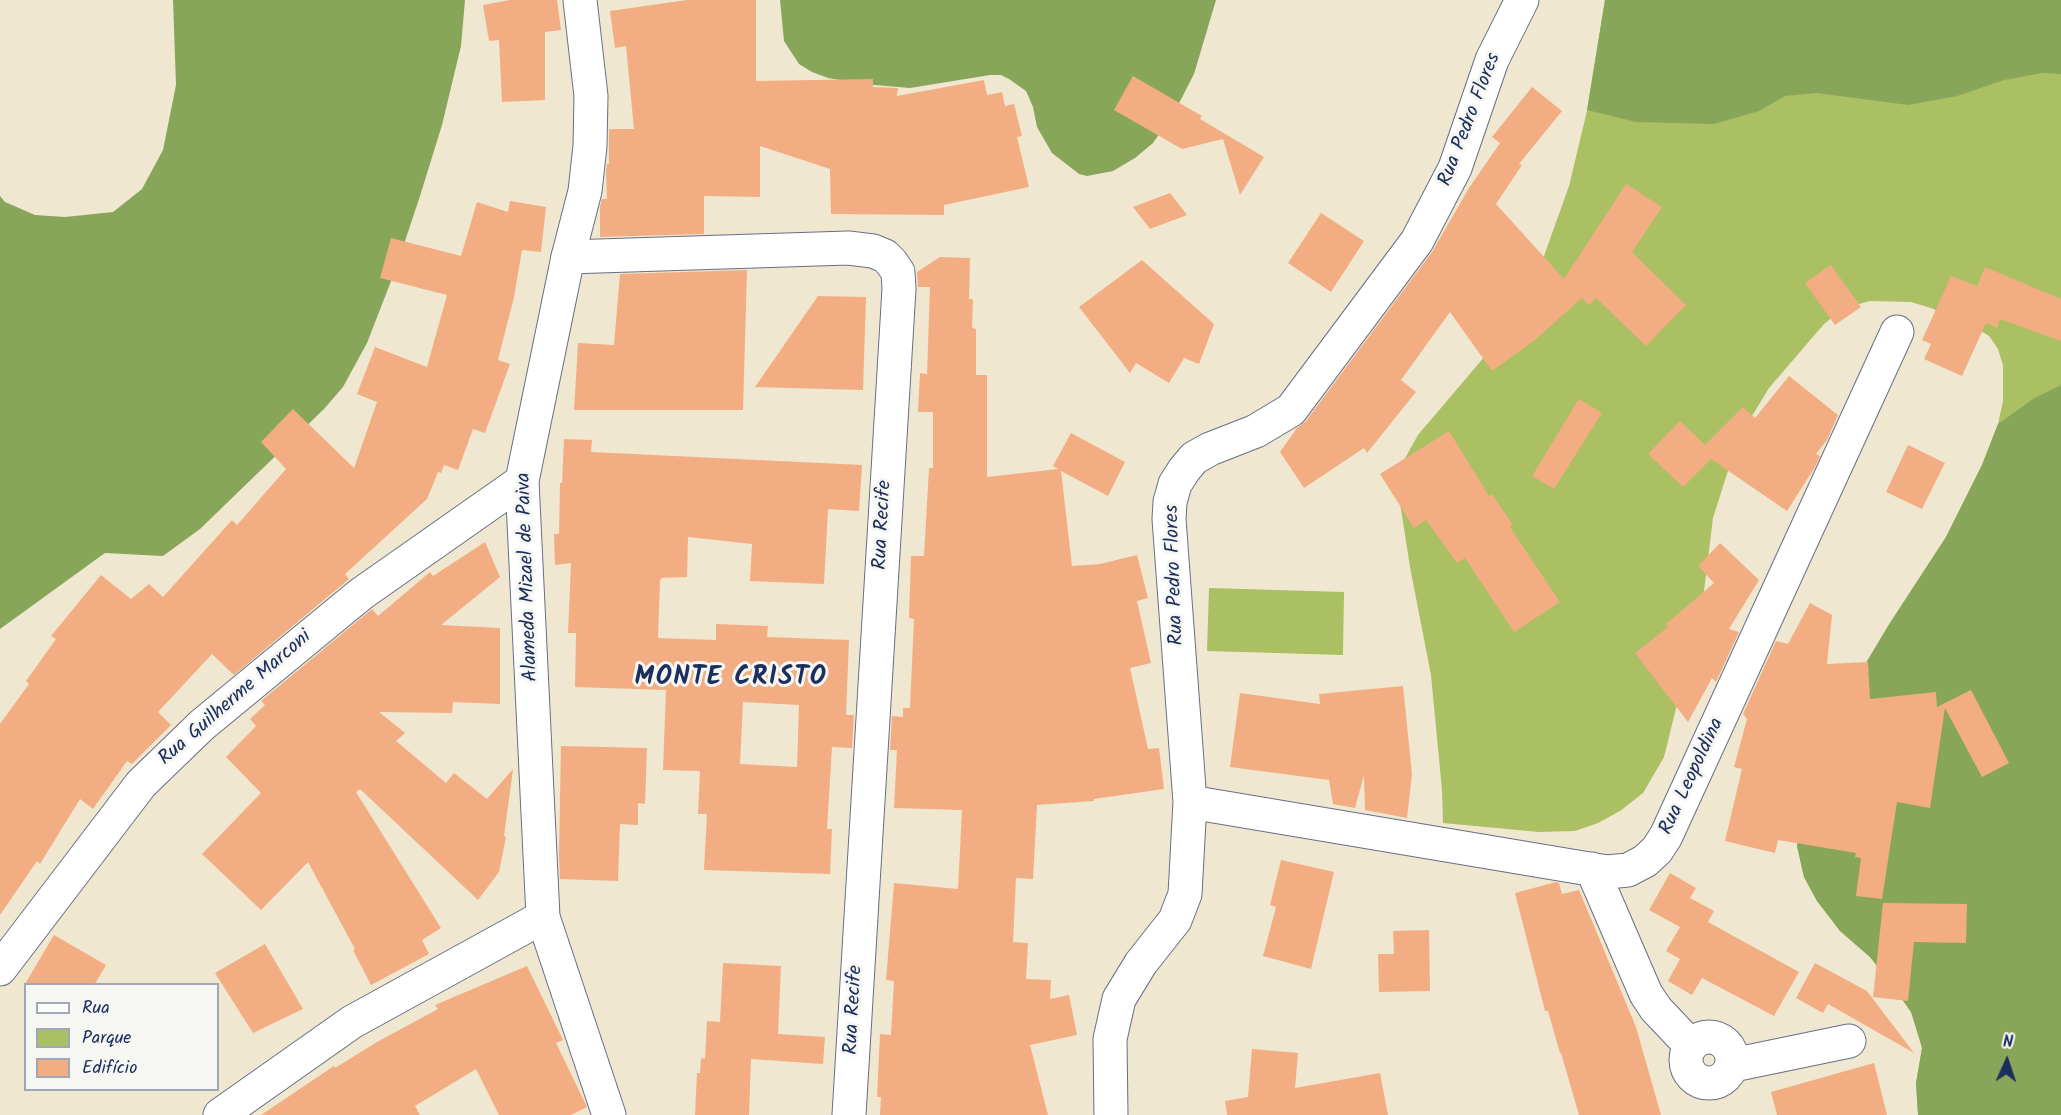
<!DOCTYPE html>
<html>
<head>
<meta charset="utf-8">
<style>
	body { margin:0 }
	#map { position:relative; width:2061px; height:1115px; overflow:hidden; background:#f0e7d0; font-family:Kalam,sans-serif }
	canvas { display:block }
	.legend { position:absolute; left:24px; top:983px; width:195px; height:108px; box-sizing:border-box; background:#f6f6f2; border:2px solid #9ea6b7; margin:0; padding:8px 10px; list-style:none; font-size:18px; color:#1b2f5e }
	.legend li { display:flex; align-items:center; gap:12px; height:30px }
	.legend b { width:30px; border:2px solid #9ea6b7 }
	.north { position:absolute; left:1977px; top:1031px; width:60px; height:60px; -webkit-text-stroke:4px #f6f6f2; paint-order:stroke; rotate:3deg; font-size:16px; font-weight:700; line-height:24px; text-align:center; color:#1b2f5e }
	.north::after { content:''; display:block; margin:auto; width:21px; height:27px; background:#1b2f5e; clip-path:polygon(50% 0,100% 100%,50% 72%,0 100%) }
</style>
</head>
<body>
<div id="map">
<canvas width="2061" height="1115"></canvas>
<ul class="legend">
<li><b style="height:8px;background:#fff"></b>Rua</li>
<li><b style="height:16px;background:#abbf63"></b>Parque</li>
<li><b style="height:16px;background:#f3ad83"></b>Edifício</li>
</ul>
<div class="north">N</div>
</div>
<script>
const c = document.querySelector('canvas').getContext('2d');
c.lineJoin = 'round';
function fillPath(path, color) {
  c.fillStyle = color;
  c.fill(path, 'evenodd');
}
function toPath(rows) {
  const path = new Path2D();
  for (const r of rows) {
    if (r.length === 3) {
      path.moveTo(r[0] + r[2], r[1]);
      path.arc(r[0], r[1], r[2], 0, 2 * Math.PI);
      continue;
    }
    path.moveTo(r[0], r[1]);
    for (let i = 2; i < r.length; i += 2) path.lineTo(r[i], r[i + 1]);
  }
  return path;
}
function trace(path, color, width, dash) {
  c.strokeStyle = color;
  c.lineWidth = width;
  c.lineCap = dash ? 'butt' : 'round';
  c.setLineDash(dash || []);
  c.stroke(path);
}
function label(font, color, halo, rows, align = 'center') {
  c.font = font + ' Kalam,sans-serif';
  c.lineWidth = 6;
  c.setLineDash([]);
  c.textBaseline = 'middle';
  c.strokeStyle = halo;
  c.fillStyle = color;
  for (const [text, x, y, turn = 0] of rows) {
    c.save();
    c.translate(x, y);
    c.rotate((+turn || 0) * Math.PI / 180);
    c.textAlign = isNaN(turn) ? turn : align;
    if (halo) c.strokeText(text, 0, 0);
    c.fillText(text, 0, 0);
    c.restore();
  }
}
fillPath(toPath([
	[1605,0,2061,0,2061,1115,1918,1115,1916,1083,1922,1048,1919,1029,1911,1012,1893,986,1870,957,1840,931,1817,901,1804,877,1797,846,1888,626,1946,537,1982,465,1998,424,2003,401,2003,365,1998,349,1989,336,1971,325,1931,308,1911,302,1870,301,1855,305,1838,313,1824,324,1769,388,1738,439,1713,518,1703,599,1664,757,1643,793,1620,811,1598,823,1575,831,1539,832,1443,823,1442,790,1431,675,1410,567,1399,496,1404,460,1418,435,1491,349,1544,256,1569,186,1587,111],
	[1209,588,1344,592,1343,655,1207,651]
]), '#abbf63');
fillPath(toPath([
	[173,0,465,0,461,46,442,125,420,196,395,271,367,343,343,387,324,409,200,529,163,556,105,553,0,629,0,196,5,202,35,215,65,217,113,212,142,189,163,150,176,85],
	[780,0,1216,0,1194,74,1174,113,1153,143,1135,158,1113,171,1087,176,1079,174,1052,153,1037,127,1033,107,1026,91,1009,79,1001,75,990,75,910,88,863,84,828,78,812,72,799,64,784,41],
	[1605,0,2061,0,2061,74,2043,73,2004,80,1957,96,1908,105,1817,93,1785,96,1759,111,1714,124,1636,122,1587,110],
	[2061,385,2061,1115,1918,1115,1916,1083,1922,1048,1911,1012,1893,986,1870,957,1840,931,1817,901,1804,877,1797,846,1799,806,1846,696,1888,626,1946,537,1982,465,1998,424,2033,399]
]), '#88a659');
fillPath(toPath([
	[510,0,557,0,561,30,545,32,545,100,502,102,499,40,489,41,483,5],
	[687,0,756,0,756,81,873,79,873,87,898,88,897,96,984,80,987,95,1002,92,1005,106,1014,104,1022,136,1017,137,1029,187,944,205,944,215,831,214,830,169,760,146,760,197,704,196,704,234,600,237,600,207,602,199,607,199,606,171,607,164,609,164,609,129,634,129,626,46,615,48,610,11],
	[1133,76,1202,116,1200,119,1264,157,1240,195,1223,139,1182,149,1114,110],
	[1532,87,1562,111,1519,164,1522,165,1496,204,1564,279,1626,184,1662,207,1632,252,1686,305,1646,346,1596,298,1589,305,1582,298,1536,339,1492,371,1450,312,1401,380,1416,392,1367,453,1364,448,1304,488,1280,452,1297,428,1306,421,1432,252,1469,188,1500,143,1492,137],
	[1170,193,1187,215,1150,229,1133,207],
	[510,201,546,207,541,252,522,250,514,297,498,360,510,364,485,433,473,429,458,470,444,465,441,473,438,472,427,499,345,574,349,579,234,675,212,654,158,712,171,725,132,764,127,761,93,809,80,799,40,864,37,861,0,915,0,724,29,684,26,681,56,639,51,636,101,575,131,599,149,584,163,597,232,520,237,525,286,469,261,442,293,409,354,468,377,402,357,394,375,347,427,367,447,295,380,278,391,238,461,256,477,202,508,212],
	[1321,213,1364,241,1331,292,1288,263],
	[940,257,970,258,969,299,973,299,972,328,976,329,976,375,987,375,987,477,1058,469,1053,466,1071,433,1125,462,1108,496,1061,471,1072,566,1100,564,1137,555,1148,598,1137,601,1151,663,1130,668,1148,749,1159,748,1164,789,1094,799,1094,801,1037,805,1033,879,1016,878,1013,942,1028,943,1026,979,1051,980,1050,999,1069,995,1077,1035,1030,1045,1048,1115,880,1115,881,1097,877,1097,880,1034,891,1035,894,981,886,980,894,883,958,889,962,810,894,808,897,750,890,750,892,716,903,717,903,708,910,708,914,619,909,618,911,556,924,556,929,468,933,468,933,412,918,412,920,373,927,374,930,287,918,287,917,272],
	[1142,260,1214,324,1199,364,1184,358,1169,383,1136,363,1130,373,1079,307],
	[1831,265,1861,307,1835,325,1805,283],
	[1985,267,2061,299,2061,341,2000,319,1997,328,1986,323,1962,376,1924,359,1931,344,1922,340,1951,276,1977,286],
	[747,270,743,410,574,410,578,343,614,345,620,274],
	[818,296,866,297,863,390,755,387],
	[1789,376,1838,415,1827,440,1816,454,1820,456,1815,467,1787,511,1711,459,1683,487,1648,454,1680,421,1705,445,1743,407,1755,418],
	[1579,399,1602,413,1554,489,1532,476],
	[1449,431,1489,496,1492,494,1513,525,1510,527,1560,602,1514,632,1465,558,1457,563,1426,520,1414,528,1380,474],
	[564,439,592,440,591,452,862,465,859,511,828,509,824,584,750,581,752,544,688,537,687,577,661,578,660,581,658,638,716,640,716,624,768,626,767,637,849,640,846,715,854,715,852,748,832,747,827,829,832,829,830,874,704,870,707,814,698,814,700,771,663,770,666,690,575,687,576,633,568,633,571,563,555,565,554,534,559,534,560,483,562,483],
	[743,702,799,705,797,767,740,764],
	[1908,445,1945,463,1922,509,1886,492],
	[485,542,500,577,441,625,500,628,500,704,453,702,452,713,379,712,405,733,396,741,446,783,454,773,487,799,513,769,504,836,506,837,499,872,478,900,360,789,356,792,441,928,422,940,429,954,371,985,353,950,355,949,308,862,261,910,202,854,261,793,226,757,256,726,250,719,265,705,261,701,372,609,378,616,430,572,433,576],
	[1720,543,1759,580,1729,629,1739,632,1716,682,1712,678,1688,722,1635,653,1668,627,1666,624,1714,583,1698,566],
	[1810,603,1832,615,1827,664,1868,662,1870,699,1936,692,1937,707,1971,690,2009,763,1982,777,1945,708,1930,808,1897,802,1882,899,1856,896,1861,858,1855,857,1856,853,1778,840,1775,853,1725,841,1742,769,1734,767,1747,719,1743,714,1776,641,1788,644],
	[1403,686,1412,774,1407,818,1365,810,1364,775,1355,808,1333,804,1329,780,1230,767,1240,693,1320,704,1319,694],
	[561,746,647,748,645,804,638,803,638,825,620,824,618,881,560,879,559,854],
	[1281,860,1334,872,1311,969,1263,956,1276,907,1270,905],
	[1670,873,1696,888,1690,898,1714,911,1708,922,1799,972,1774,1016,1702,978,1692,995,1668,981,1680,959,1666,951,1680,927,1649,910],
	[1556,882,1559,883,1562,894,1579,890,1636,1027,1661,1115,1579,1115,1561,1053,1560,1053,1548,1011,1545,1011,1515,893],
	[1883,903,1967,904,1966,943,1914,942,1908,1001,1873,997],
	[1429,930,1430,991,1379,992,1378,954,1394,954,1393,931],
	[54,935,106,965,95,984,25,984],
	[265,944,303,1009,253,1033,215,973],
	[723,963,781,966,778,1034,825,1037,823,1064,751,1059,749,1115,695,1115,697,1073,700,1073,701,1058,705,1059,707,1021,720,1022],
	[1815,963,1867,991,1914,1053,1828,1004,1823,1013,1796,998],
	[527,966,563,1040,556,1043,587,1107,571,1115,499,1115,476,1069,415,1106,420,1115,261,1115,334,1066,335,1068,377,1042,438,1009,435,1005],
	[1252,1049,1298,1053,1295,1088,1380,1073,1388,1115,1227,1115,1225,1101,1248,1097],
	[1874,1063,1887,1115,1777,1115,1771,1092]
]), '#f3ad83');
const minor = toPath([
	[568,257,848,248,873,251,885,256,891,262,898,272,899,289,849,1115],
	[1190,802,1607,872,1628,870,1645,861,1657,850,1666,836,1897,332],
	[1592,869,1646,994,1656,1009,1691,1046],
	[0,969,141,784,202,725,361,594,522,481],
	[1709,1060,23],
	[1733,1065,1849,1041],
	[220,1115,352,1022,543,917],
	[1111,1115,1110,1039,1119,999,1141,963,1175,920,1185,894,1190,802,1169,519,1170,502,1175,484,1184,470,1194,458,1210,449,1256,431,1291,410,1417,241,1455,168,1492,60,1522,0]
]);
const tertiary = toPath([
	[580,0,591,96,590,146,585,191,568,257,522,481,543,917,609,1115]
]);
trace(minor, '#666f86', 35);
trace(tertiary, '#666f86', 35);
trace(minor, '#fff', 33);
trace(tertiary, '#fff', 33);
label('20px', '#1b2f5e', '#f6f6f2', [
	["Rua Pedro Flores",1471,120,-69],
	["Rua Recife",884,525,-87],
	["Rua Pedro Flores",1176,575,-92],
	["Alameda Mizael de Paiva",529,577,-92],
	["Rua Guilherme Marconi",236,699,-41],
	["Rua Leopoldina",1693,777,-65],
	["Rua Recife",855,1010,-87]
]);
c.letterSpacing = '1.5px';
label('bold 26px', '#1b2f5e', '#f6f6f2', [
	["MONTE CRISTO",731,680]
]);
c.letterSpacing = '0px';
</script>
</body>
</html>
